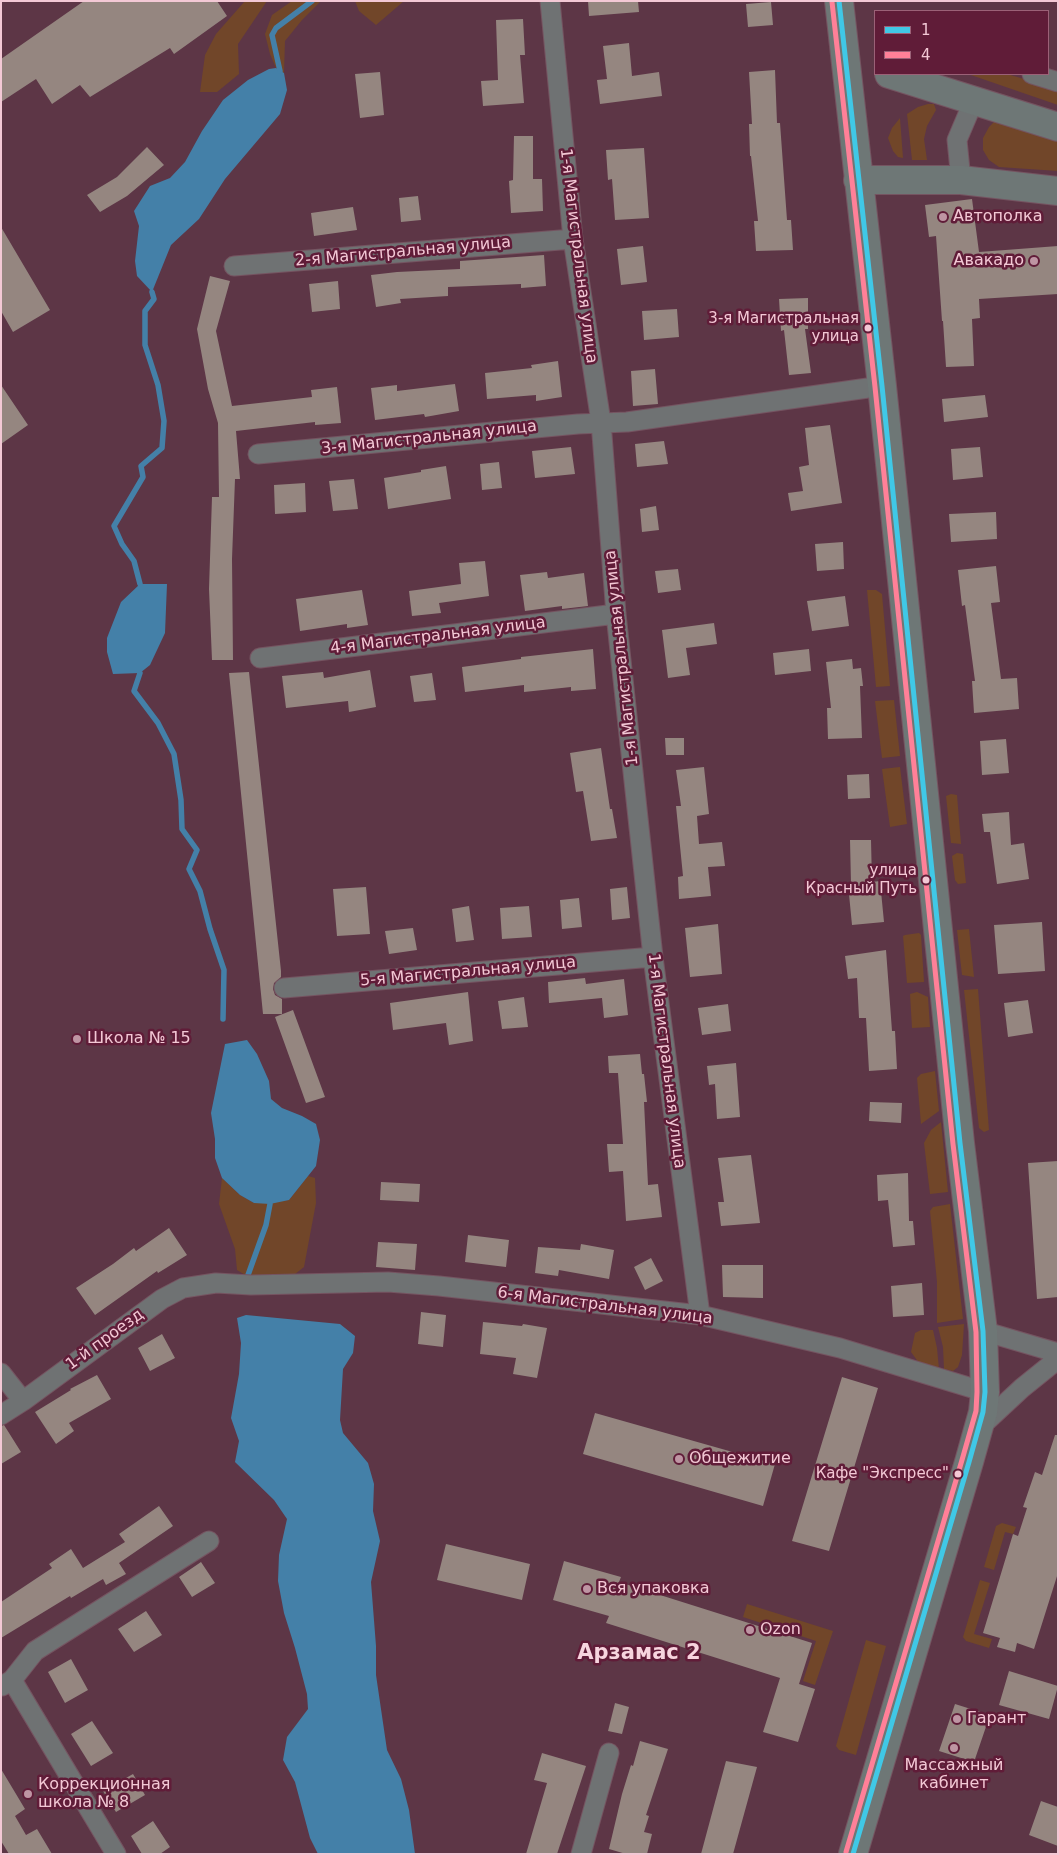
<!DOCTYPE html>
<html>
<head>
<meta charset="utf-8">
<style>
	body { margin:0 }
	#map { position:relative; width:1059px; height:1855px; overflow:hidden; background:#5d3646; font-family:"DejaVu Sans",sans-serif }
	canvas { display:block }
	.frame { position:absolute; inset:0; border:2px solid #f3c8d5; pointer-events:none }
	.legend { position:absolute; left:874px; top:10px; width:175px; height:65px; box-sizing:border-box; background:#601c38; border:1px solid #9b6177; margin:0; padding:6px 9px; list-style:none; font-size:15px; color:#f3c8d5 }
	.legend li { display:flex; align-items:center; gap:10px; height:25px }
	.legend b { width:25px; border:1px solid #9b6177 }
</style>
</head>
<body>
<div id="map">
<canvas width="1059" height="1855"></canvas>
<div class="frame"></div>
<ul class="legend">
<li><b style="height:6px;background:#40c8e6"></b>1</li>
<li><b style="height:6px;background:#ff8098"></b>4</li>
</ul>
</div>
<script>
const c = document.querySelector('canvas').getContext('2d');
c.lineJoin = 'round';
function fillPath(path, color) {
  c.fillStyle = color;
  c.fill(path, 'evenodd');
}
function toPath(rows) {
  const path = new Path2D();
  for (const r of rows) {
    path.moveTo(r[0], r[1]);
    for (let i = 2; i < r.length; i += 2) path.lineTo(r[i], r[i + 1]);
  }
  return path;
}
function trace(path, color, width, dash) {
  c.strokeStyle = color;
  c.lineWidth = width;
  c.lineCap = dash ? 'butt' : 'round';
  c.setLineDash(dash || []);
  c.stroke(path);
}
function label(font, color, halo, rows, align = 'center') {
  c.font = font + ' "DejaVu Sans",sans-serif';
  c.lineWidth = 5;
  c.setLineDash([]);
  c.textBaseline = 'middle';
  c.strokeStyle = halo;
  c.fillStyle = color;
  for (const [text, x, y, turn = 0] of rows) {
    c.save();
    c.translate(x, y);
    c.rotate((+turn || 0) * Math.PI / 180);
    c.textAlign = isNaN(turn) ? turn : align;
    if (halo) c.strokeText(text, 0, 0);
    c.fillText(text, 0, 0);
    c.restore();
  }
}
fillPath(toPath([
	[245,1,267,1,238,44,239,74,217,92,200,92,205,55,216,34],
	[292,1,321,1,302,20,285,41,284,73,276,68,270,54,265,34,272,15],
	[355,1,404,1,376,25,359,11],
	[968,74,1007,74,1058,89,1058,105],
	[928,104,934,104,936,110,927,126,924,139,927,160,912,160,907,114,918,107],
	[900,118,903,158,898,157,893,151,888,138,892,128],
	[997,119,1058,139,1058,171,999,167,989,160,983,150,983,138,989,127],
	[867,590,876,590,882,594,890,686,876,687],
	[894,700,900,756,882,758,875,701],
	[900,767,907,824,890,827,882,769],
	[951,794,957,795,961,844,951,843,946,796],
	[957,853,963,854,966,883,958,884,955,880,952,856],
	[969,929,974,977,962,975,957,930],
	[919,933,921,935,924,982,907,983,903,936,905,935],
	[978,989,989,1130,984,1132,979,1128,964,990],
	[917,992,928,997,930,1027,912,1028,910,994],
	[935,1071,939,1111,921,1124,917,1078,921,1074],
	[941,1122,948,1192,930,1194,924,1143,931,1130],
	[308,1176,315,1178,316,1203,304,1267,290,1278,250,1278,237,1270,235,1249,219,1204,222,1178,240,1195,254,1203,289,1200],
	[950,1204,963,1319,937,1323,937,1282,930,1211,933,1207],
	[964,1324,962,1355,958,1367,953,1371,944,1369,943,1347,938,1327],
	[921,1330,933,1330,937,1348,939,1369,919,1363,911,1352,915,1333],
	[1002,1523,1016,1527,1013,1534,1005,1532,994,1570,984,1567,996,1526],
	[980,1580,990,1583,974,1634,992,1639,989,1648,966,1641,963,1637],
	[747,1604,833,1631,815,1685,803,1681,816,1641,743,1617],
	[866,1640,886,1646,856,1755,839,1750,836,1746]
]), '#714629');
fillPath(toPath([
	[276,68,284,73,287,90,280,114,225,179,199,219,171,245,152,292,137,276,135,261,139,226,134,211,150,186,170,178,185,162,202,131,223,100,248,80,269,69],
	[140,584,167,584,165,633,150,665,140,673,113,674,107,652,107,638,121,602],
	[247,1040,257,1054,269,1081,271,1099,282,1108,302,1116,316,1124,320,1140,316,1166,289,1200,270,1204,254,1203,240,1195,222,1178,215,1158,215,1139,211,1113,225,1044],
	[246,1315,340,1324,355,1336,353,1353,343,1369,340,1420,343,1433,368,1463,374,1484,373,1511,380,1541,371,1582,376,1646,376,1675,387,1750,401,1779,409,1810,415,1854,318,1854,310,1838,295,1782,283,1760,287,1737,308,1709,307,1694,295,1648,284,1613,278,1581,279,1555,287,1519,274,1500,235,1462,239,1441,231,1418,239,1374,241,1343,237,1318]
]), '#4480a8');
trace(toPath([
	[280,71,272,35,276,28,312,1],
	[140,584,134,561,122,544,114,526,143,477,141,466,162,448,164,421,158,385,145,345,145,311,154,299,152,292],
	[140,673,134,691,158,723,174,754,181,800,182,829,197,850,189,869,200,891,210,929,224,970,223,1019],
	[248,1275,266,1225,270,1204]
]), '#4480a8', 5.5);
fillPath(toPath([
	[84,1,217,1,227,16,174,54,170,48,90,97,80,85,52,104,36,79,1,102,1,59],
	[588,1,638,1,639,12,589,16],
	[771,2,773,25,748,27,746,4],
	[523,19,525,55,520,55,524,103,483,106,481,81,498,80,496,20],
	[629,43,632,76,659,72,662,96,600,104,597,80,607,79,603,46],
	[775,70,777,123,780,123,787,220,791,220,793,250,756,251,754,221,758,221,751,156,750,156,749,124,752,124,749,72],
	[380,72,384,115,360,118,355,74],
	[514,136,533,136,533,179,542,179,543,211,511,213,509,181,513,180],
	[147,147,164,165,127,196,100,212,87,195,117,177],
	[644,148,649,218,615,220,612,179,608,180,606,150],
	[418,196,421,220,401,222,399,198],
	[972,199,979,252,1058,246,1058,294,979,299,980,318,972,319,974,366,946,367,943,321,942,321,936,236,929,237,925,205],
	[353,207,357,230,314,236,311,213],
	[1,227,50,310,13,332,1,311],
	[643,246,647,282,621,285,617,249],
	[544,255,546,286,521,288,521,284,448,287,448,296,400,299,401,303,376,307,371,275,397,272,460,269,460,261],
	[210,276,230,281,216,331,232,406,312,397,311,390,337,387,341,423,315,425,315,422,236,431,240,479,235,479,232,559,233,660,212,660,209,589,212,497,219,497,218,423,208,389,197,329],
	[338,281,340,309,312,312,309,284],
	[808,298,808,329,805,329,811,373,789,375,784,330,781,331,779,299],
	[677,309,679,337,644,340,642,311],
	[558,361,562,397,536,401,536,395,487,399,485,373,532,368,531,365],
	[655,369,658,404,633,406,631,371],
	[455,384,459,411,425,417,424,414,375,420,371,388,397,385,397,391],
	[1,385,28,425,1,444],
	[985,395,988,417,944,422,942,399],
	[830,425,842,503,791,511,788,493,803,491,799,467,809,465,805,428],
	[664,441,668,464,637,467,635,444],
	[571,447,575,474,535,478,532,451],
	[980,447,983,477,953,480,951,449],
	[499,462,502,488,482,490,480,464],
	[446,466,451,499,388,509,384,478,421,472,421,470],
	[354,479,358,509,333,511,329,481],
	[305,483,306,512,275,514,274,485],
	[656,506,659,530,642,532,640,509],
	[996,512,997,539,951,542,949,514],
	[843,542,844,569,817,571,815,544],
	[485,561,489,596,439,603,441,613,412,616,409,591,461,584,459,563],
	[996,566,1000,602,991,603,1001,679,1017,678,1019,709,974,713,972,681,975,681,965,605,962,606,958,570],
	[678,569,681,590,658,593,655,571],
	[547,572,548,578,584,573,588,606,562,609,562,606,525,611,520,575],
	[362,590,368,625,347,628,347,624,300,631,296,599],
	[845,596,849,626,812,631,807,601],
	[714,623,717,644,686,648,690,675,668,678,662,630],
	[593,649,596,689,571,691,571,687,524,692,524,685,465,692,462,667,521,659,521,657],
	[809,649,811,671,775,675,773,653],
	[852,659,853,669,861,668,863,686,860,686,862,738,828,739,827,708,831,708,826,662],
	[370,670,376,707,349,712,348,701,286,708,282,676,323,672,324,678],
	[249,672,281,971,281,977,274,983,273,989,275,995,282,999,282,1014,263,1014,229,673],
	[432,673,436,700,414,702,410,676],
	[665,738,684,738,684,755,666,755],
	[1006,739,1009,773,982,775,980,741],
	[601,748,610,809,612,809,617,838,591,841,583,791,576,792,570,753],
	[704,767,709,814,697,816,699,844,722,842,725,866,708,867,711,896,679,899,678,877,683,876,676,806,681,806,676,770],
	[869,774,870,798,848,799,847,775],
	[1009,812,1011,845,1024,843,1029,879,997,884,990,832,984,832,982,814],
	[850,840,871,840,872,882,880,881,884,922,852,925,848,884,851,884],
	[366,887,370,934,337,936,333,889],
	[627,887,630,918,612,920,610,889],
	[579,898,582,927,562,929,560,900],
	[469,906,474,940,456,942,452,909],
	[529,906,532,937,502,939,500,908],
	[1042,922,1045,971,998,974,994,925],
	[718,924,722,974,690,977,685,928],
	[413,928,417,950,389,954,385,931],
	[886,950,892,1031,895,1031,897,1069,869,1071,866,1018,859,1018,857,978,848,979,845,956],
	[585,978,586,984,624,979,628,1015,604,1018,602,998,549,1003,548,982],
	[468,992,473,1041,449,1045,446,1023,393,1030,390,1003],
	[524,997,528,1027,502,1029,498,1001],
	[1028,1000,1033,1033,1008,1037,1004,1003],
	[728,1004,731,1031,702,1035,698,1008],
	[293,1010,325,1097,306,1103,275,1017],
	[640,1054,642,1074,644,1074,647,1102,644,1102,648,1185,658,1184,662,1217,626,1221,623,1171,609,1172,607,1144,623,1144,618,1073,609,1073,608,1056],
	[736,1063,740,1117,717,1119,715,1084,709,1085,707,1066],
	[870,1102,902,1103,901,1123,869,1121],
	[751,1155,760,1223,721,1226,718,1202,724,1202,718,1158],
	[1058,1161,1058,1297,1037,1299,1028,1163],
	[908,1173,909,1221,913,1221,915,1245,893,1247,888,1200,878,1201,877,1175],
	[381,1182,420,1184,419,1202,380,1200],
	[169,1228,187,1255,158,1273,157,1271,95,1315,76,1288,113,1264,134,1248,136,1251],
	[468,1235,509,1240,506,1267,465,1262],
	[378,1242,417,1244,415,1270,376,1267],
	[581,1244,614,1250,609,1279,559,1270,558,1276,535,1273,538,1247,580,1250],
	[651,1258,663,1281,645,1290,634,1267],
	[722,1265,763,1265,763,1298,723,1297],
	[922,1283,924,1315,893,1317,891,1286],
	[421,1312,446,1315,443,1347,418,1344],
	[483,1322,522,1326,523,1324,547,1328,537,1378,513,1374,516,1358,480,1354],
	[162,1334,175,1358,150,1371,138,1348],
	[97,1375,111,1399,69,1423,74,1431,56,1444,35,1412,71,1390,70,1389],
	[842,1377,878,1388,829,1551,792,1541],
	[595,1413,775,1464,763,1506,583,1454],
	[4,1425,21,1452,1,1464,1,1426],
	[1055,1435,1058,1435,1058,1573,1034,1649,1017,1643,1015,1652,997,1647,1000,1638,983,1633,1013,1534,1018,1536,1027,1508,1023,1507,1035,1472,1042,1475],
	[159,1506,173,1526,119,1563,126,1574,106,1585,103,1579,71,1598,70,1596,1,1638,1,1602,52,1568,49,1564,71,1549,83,1568,125,1542,119,1534],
	[446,1544,530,1564,522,1600,437,1580],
	[564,1561,621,1577,619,1582,812,1643,799,1684,815,1689,798,1742,763,1732,780,1678,606,1623,609,1616,553,1600],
	[201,1562,215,1583,192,1597,179,1577],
	[146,1611,162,1635,134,1652,118,1629],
	[71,1659,88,1690,65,1703,48,1672],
	[1009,1671,1058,1686,1049,1719,999,1705],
	[615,1703,629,1707,622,1734,608,1731],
	[955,1704,990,1715,974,1762,939,1751],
	[92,1721,113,1753,91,1766,71,1734],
	[640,1741,668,1749,646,1815,649,1816,644,1832,652,1834,647,1854,626,1854,609,1849,622,1794,631,1765,633,1766],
	[542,1753,586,1766,557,1854,526,1854,547,1783,534,1780],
	[726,1761,757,1767,733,1854,701,1854],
	[1,1769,25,1809,15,1816,26,1835,37,1829,52,1854,9,1854,1,1841],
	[133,1774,145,1795,116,1812,103,1791],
	[1041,1801,1058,1807,1058,1846,1029,1835],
	[153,1821,170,1847,160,1854,142,1854,131,1836]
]), '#958680');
const street = toPath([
	[550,1,573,239,601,422,616,614,653,957,700,1315],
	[1032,74,1058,82],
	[961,180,957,140,974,100],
	[234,266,573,239],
	[258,454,578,424,627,422,882,386],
	[260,658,616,614],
	[284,988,653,957],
	[983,1331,1058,1353],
	[1,1373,23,1401],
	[1,1415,23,1401,162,1299,183,1288,216,1283,251,1285,388,1282,439,1286,700,1315,840,1348,985,1392],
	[979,1428,1022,1388,1058,1359],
	[12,1680,35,1651,209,1541],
	[2,1686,12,1680,116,1854],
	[581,1854,609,1753]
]);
const secondary = toPath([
	[839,1,882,386,960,1143,983,1331,985,1392,983,1412,969,1462,853,1854],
	[889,74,1058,127],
	[858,180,961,180,1058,191]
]);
trace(street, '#755461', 21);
trace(secondary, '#755461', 30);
trace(street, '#6f7273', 19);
trace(secondary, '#6e7776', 28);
trace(toPath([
	[839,1,882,386,960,1143,983,1331,985,1392,983,1412,969,1462,853,1854]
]), '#40c8e6', 5);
trace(toPath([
	[832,2,875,387,953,1144,976,1332,977,1392,976,1411,962,1460,846,1852]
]), '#ff8098', 5);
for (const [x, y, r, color] of [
	[943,217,5,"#be95a3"],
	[1034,261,5,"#be95a3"],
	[868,328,4.5,"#f3c8d5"],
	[926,880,4.5,"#f3c8d5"],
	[77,1039,5,"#be95a3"],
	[679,1459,5,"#be95a3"],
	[958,1474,4.5,"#f3c8d5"],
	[587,1589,5,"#be95a3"],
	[750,1630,5,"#be95a3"],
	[957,1719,5,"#be95a3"],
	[954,1748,5,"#be95a3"],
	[28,1794,5,"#be95a3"]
]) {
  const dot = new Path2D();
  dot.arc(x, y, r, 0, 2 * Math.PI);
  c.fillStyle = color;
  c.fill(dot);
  trace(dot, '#601c38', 2);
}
label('15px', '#f3c8d5', '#601c38', [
	["3-я Магистральная",859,319],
	["улица",859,337],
	["улица",917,871],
	["Красный Путь",917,889],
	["Кафе \"Экспресс\"",949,1474]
], 'right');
label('16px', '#f3c8d5', '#601c38', [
	["Автополка",953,217],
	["Авакадо",1024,261,"right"],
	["Школа № 15",87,1039],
	["Общежитие",689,1459],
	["Вся упаковка",597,1589],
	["Ozon",760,1630],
	["Гарант",967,1719],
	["Массажный",954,1766,"center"],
	["кабинет",954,1784,"center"],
	["Коррекционная",38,1785],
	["школа № 8",38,1803]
], 'left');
label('16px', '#f3c8d5', '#601c38', [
	["2-я Магистральная улица",403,252,-5],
	["1-я Магистральная улица",578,256,83],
	["3-я Магистральная улица",429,438,-6],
	["4-я Магистральная улица",438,636,-7],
	["1-я Магистральная улица",622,658,-96],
	["5-я Магистральная улица",468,972,-5],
	["1-я Магистральная улица",666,1061,83],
	["6-я Магистральная улица",605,1306,7],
	["1-й проезд",105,1340,-36]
]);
label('bold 21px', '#f7d4de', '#601c38', [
	["Арзамас 2",639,1654]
]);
</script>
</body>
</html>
